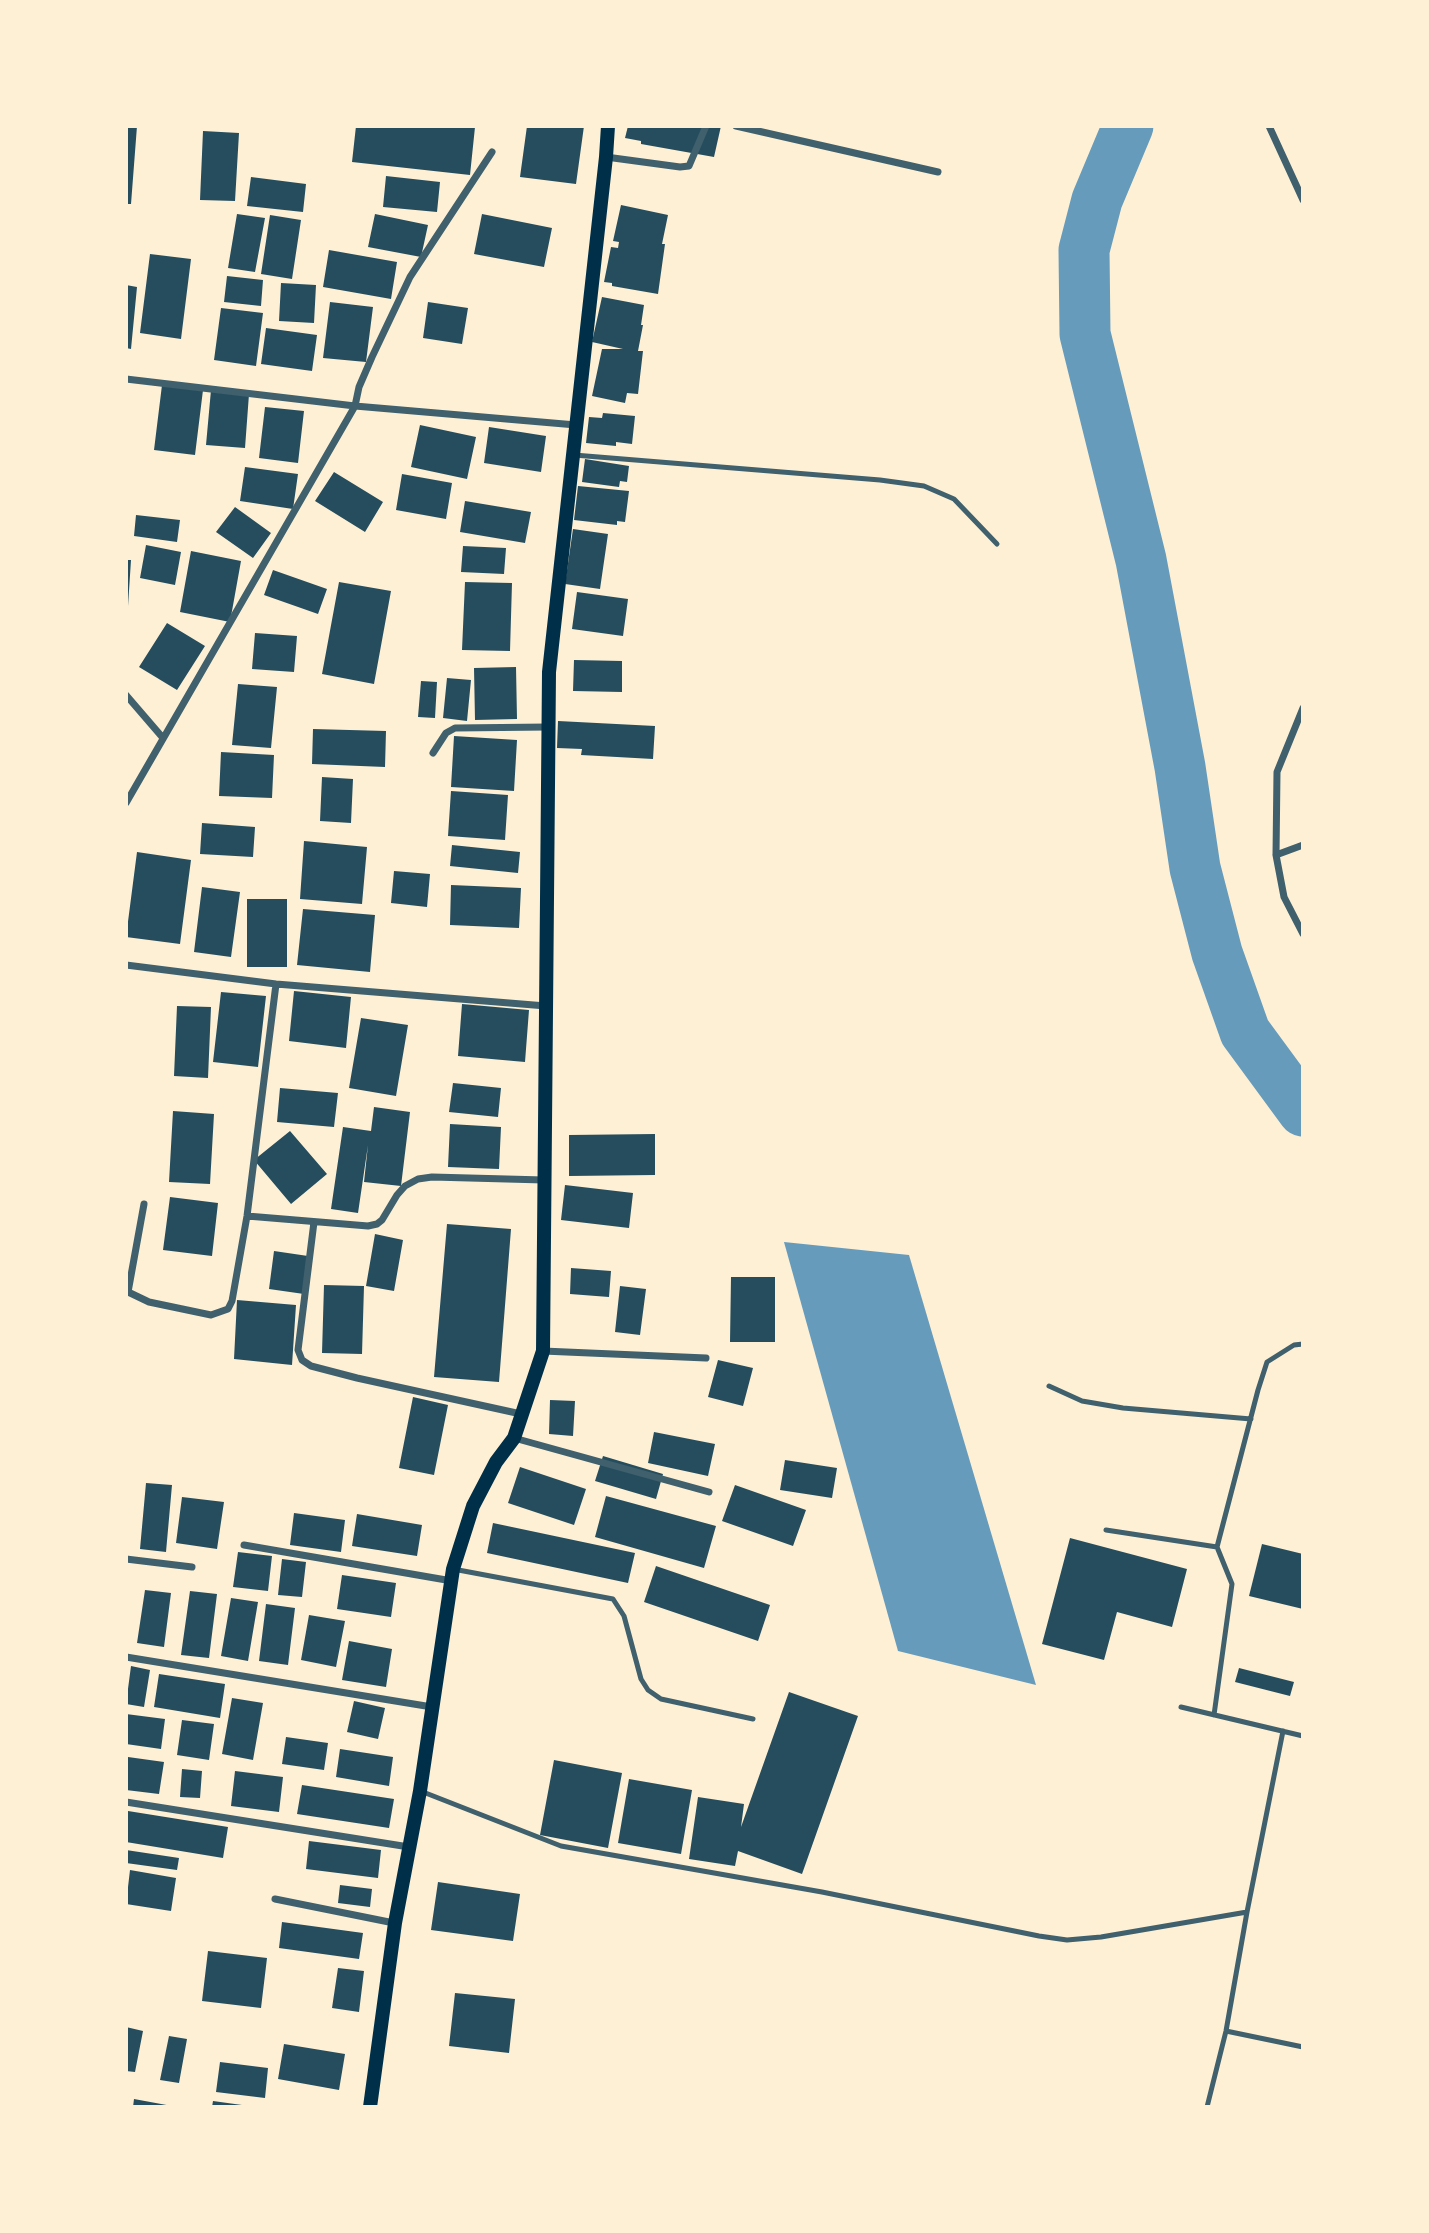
<!DOCTYPE html>
<html>
<head>
<meta charset="utf-8">
<style>
	body { margin:0 }
	#map { position:relative; width:1429px; height:2233px; overflow:hidden; background:#fdf0d5; font-family:Cabin,sans-serif }
	canvas { display:block }
	.frame { position:absolute; inset:0; border:128px solid #fdf0d5; pointer-events:none }
</style>
</head>
<body>
<div id="map">
<canvas width="1429" height="2233"></canvas>
<div class="frame"></div>
</div>
<script>
const c = document.querySelector('canvas').getContext('2d');
c.lineJoin = 'round';
function fillPath(path, color) {
  c.fillStyle = color;
  c.fill(path, 'evenodd');
}
function toPath(rows) {
  const path = new Path2D();
  for (const r of rows) {
    path.moveTo(r[0], r[1]);
    for (let i = 2; i < r.length; i += 2) path.lineTo(r[i], r[i + 1]);
  }
  return path;
}
function trace(path, color, width, dash) {
  c.strokeStyle = color;
  c.lineWidth = width;
  c.lineCap = dash ? 'butt' : 'round';
  c.setLineDash(dash || []);
  c.stroke(path);
}
fillPath(toPath([
	[784,1242,909,1255,1036,1685,898,1651]
]), '#669bbc');
trace(toPath([
	[1128,126,1097,200,1084,250,1085,334,1141,560,1180,767,1195,868,1217,953,1245,1032,1303,1111]
]), '#669bbc', 51);
fillPath(toPath([
	[126,126,137,126,131,204,126,204],
	[356,126,475,127,470,175,352,162],
	[527,126,584,126,576,184,520,177],
	[628,126,721,126,714,157,641,144,641,141,625,138],
	[203,131,239,133,235,201,200,200],
	[386,176,440,182,437,212,383,207],
	[251,177,306,184,303,212,247,206],
	[621,205,668,215,662,244,665,244,658,294,612,286,612,283,604,282,611,247,618,248,619,242,613,241],
	[237,214,265,218,255,272,228,268],
	[375,214,428,225,421,257,368,247],
	[482,214,552,228,544,267,474,254],
	[270,215,301,220,292,279,261,274],
	[329,250,397,262,391,299,323,287],
	[150,254,191,259,181,339,140,333],
	[227,276,263,280,261,306,224,302],
	[281,283,316,285,314,323,279,321],
	[126,285,137,287,131,349,126,348],
	[602,297,644,305,641,325,643,325,638,351,643,351,638,394,627,393,625,403,592,396,602,349,623,349,592,342],
	[330,302,373,307,366,362,323,358],
	[428,302,468,308,462,344,423,338],
	[221,308,263,313,256,366,214,360],
	[266,328,317,335,312,371,261,364],
	[162,385,203,390,195,455,154,450],
	[211,390,249,394,245,448,206,445],
	[265,407,304,411,298,463,259,458],
	[603,413,635,416,632,444,616,442,616,446,586,443,589,417,602,418],
	[420,425,476,437,467,479,411,467],
	[489,427,546,436,541,472,484,463],
	[585,459,629,466,627,482,620,481,619,487,582,482],
	[245,467,298,474,293,509,240,501],
	[334,472,383,502,365,532,315,501],
	[402,474,452,483,446,519,396,510],
	[578,486,629,491,625,522,617,521,617,525,574,520],
	[465,501,531,512,525,543,460,532],
	[235,507,271,533,253,558,216,532],
	[136,515,180,520,177,542,134,536],
	[573,529,608,534,600,589,565,584],
	[146,545,181,552,175,585,140,578],
	[463,546,506,548,504,574,461,572],
	[191,551,241,561,230,622,180,612],
	[126,560,131,560,128,606,126,606],
	[273,570,327,589,318,614,264,595],
	[339,582,391,591,374,684,322,674],
	[465,582,512,583,510,651,462,650],
	[577,592,628,599,623,636,572,629],
	[167,623,205,646,177,690,139,667],
	[255,633,297,636,294,672,252,669],
	[574,660,622,661,622,692,573,691],
	[516,667,517,719,475,720,474,668],
	[447,678,471,680,467,721,443,718],
	[421,681,437,682,435,718,418,717],
	[238,684,277,687,271,748,232,745],
	[558,721,655,726,653,759,581,755,582,749,557,748],
	[313,729,386,731,385,767,312,764],
	[454,736,517,740,514,791,451,787],
	[221,752,274,755,272,798,219,796],
	[322,777,353,779,351,823,320,821],
	[451,791,508,795,505,840,448,836],
	[202,823,255,827,253,857,200,854],
	[304,841,367,847,362,904,300,899],
	[452,845,520,852,518,873,450,866],
	[137,852,191,860,180,944,126,937],
	[394,871,430,874,427,907,391,903],
	[451,885,521,888,519,928,450,925],
	[202,887,240,892,231,957,194,952],
	[247,899,287,899,287,967,247,967],
	[303,909,375,915,370,972,297,965],
	[294,991,351,997,346,1048,289,1041],
	[221,992,266,996,258,1067,213,1062],
	[462,1004,529,1010,525,1062,458,1056],
	[177,1006,211,1007,208,1078,174,1076],
	[361,1018,408,1025,396,1096,349,1088],
	[453,1083,501,1088,498,1117,449,1112],
	[280,1088,338,1093,334,1127,277,1122],
	[374,1107,410,1112,401,1186,364,1182,368,1145,358,1213,331,1209,343,1127,371,1131],
	[173,1111,214,1114,210,1184,169,1182],
	[450,1124,501,1127,499,1169,448,1167],
	[290,1131,327,1174,291,1204,254,1160],
	[655,1134,655,1175,569,1176,569,1135],
	[565,1185,633,1193,629,1228,561,1220],
	[170,1197,218,1203,212,1256,163,1250],
	[447,1224,511,1229,499,1382,434,1377],
	[375,1234,403,1240,394,1291,366,1286],
	[274,1251,308,1256,304,1294,269,1289],
	[571,1268,611,1271,609,1297,570,1294],
	[731,1277,775,1277,775,1342,730,1342],
	[324,1285,364,1286,362,1354,322,1353],
	[620,1286,646,1289,640,1335,615,1332],
	[237,1300,296,1305,292,1365,234,1359],
	[718,1360,753,1368,743,1406,708,1397],
	[413,1397,448,1405,434,1475,399,1468],
	[550,1400,575,1401,573,1436,549,1434],
	[654,1432,715,1444,708,1476,648,1463],
	[603,1456,663,1474,656,1499,595,1481],
	[785,1460,837,1468,832,1498,780,1490],
	[520,1467,586,1489,574,1525,508,1503],
	[146,1483,172,1485,166,1552,140,1549],
	[735,1485,806,1510,793,1546,722,1521],
	[606,1496,716,1526,704,1568,595,1537],
	[182,1497,224,1502,217,1549,176,1543],
	[294,1513,345,1520,341,1552,290,1545],
	[357,1514,422,1525,417,1556,352,1546],
	[493,1523,635,1553,628,1583,487,1553],
	[1070,1538,1187,1569,1172,1627,1117,1612,1104,1660,1042,1644],
	[1262,1544,1303,1554,1303,1609,1249,1596],
	[238,1552,272,1556,268,1591,233,1587],
	[282,1559,306,1562,302,1597,278,1595],
	[656,1566,770,1605,758,1641,644,1602],
	[342,1575,396,1583,391,1617,337,1609],
	[145,1590,171,1593,164,1647,137,1643],
	[190,1591,217,1594,209,1658,181,1655],
	[231,1598,258,1602,248,1661,221,1656],
	[266,1604,295,1608,288,1665,259,1661],
	[309,1615,345,1621,336,1667,301,1660],
	[349,1641,392,1649,386,1687,342,1680],
	[131,1666,150,1670,144,1707,126,1704],
	[1239,1668,1294,1682,1290,1696,1235,1682],
	[159,1674,225,1684,220,1718,154,1707],
	[789,1692,858,1716,802,1874,738,1851,735,1866,689,1859,698,1797,744,1804,741,1827],
	[232,1698,263,1703,253,1760,222,1754],
	[354,1701,385,1708,378,1739,347,1732],
	[126,1714,165,1719,161,1749,126,1744],
	[182,1720,214,1724,209,1760,177,1755],
	[286,1737,328,1743,324,1770,282,1764],
	[340,1749,393,1757,389,1786,336,1777],
	[128,1757,164,1762,159,1794,126,1790],
	[554,1760,622,1773,608,1848,540,1835],
	[182,1769,202,1771,200,1798,180,1797],
	[235,1771,283,1777,279,1812,231,1806],
	[629,1779,692,1790,681,1854,618,1843],
	[302,1785,394,1799,389,1828,297,1814],
	[128,1811,228,1827,223,1858,126,1842],
	[309,1841,381,1850,378,1878,306,1869],
	[126,1850,179,1858,177,1870,126,1863],
	[130,1870,176,1878,171,1911,126,1904],
	[438,1882,520,1894,513,1941,431,1930],
	[340,1885,372,1889,370,1907,338,1903],
	[282,1922,363,1933,359,1959,279,1948],
	[208,1951,267,1958,261,2008,202,2001],
	[338,1968,364,1971,359,2012,332,2008],
	[455,1993,515,1999,509,2053,449,2046],
	[126,2027,143,2031,135,2072,126,2071],
	[169,2036,187,2039,179,2083,160,2080],
	[284,2044,345,2054,339,2090,278,2079],
	[220,2062,268,2068,265,2098,216,2092],
	[134,2099,172,2106,172,2107,133,2107],
	[213,2101,242,2105,242,2107,212,2107]
]), '#264d5e');
trace(toPath([
	[574,455,880,480,924,486,954,499,997,544],
	[1049,1386,1082,1401,1123,1408,1251,1419],
	[1106,1530,1217,1547],
	[453,1569,613,1599,624,1616,641,1679,648,1690,661,1699,753,1719],
	[1181,1707,1303,1736],
	[1214,1715,1232,1584,1217,1547,1258,1390,1267,1362,1294,1345,1303,1344],
	[423,1792,561,1846,822,1892,1039,1936,1067,1940,1101,1937,1247,1912,1226,2031,1207,2107],
	[1247,1912,1283,1731],
	[1226,2031,1303,2047]
]), '#3f606c', 5);
trace(toPath([
	[736,126,938,172],
	[1269,126,1303,200],
	[606,157,680,167,689,166,706,126],
	[126,379,355,406,576,425],
	[126,695,163,738],
	[1303,708,1277,772,1276,855,1284,897,1303,934],
	[433,753,446,733,455,728,548,727],
	[126,803,355,406,359,387,372,357,410,277,492,152],
	[1276,855,1303,845],
	[126,965,276,984,546,1006],
	[247,1216,368,1226,377,1224,382,1220,397,1195,405,1186,418,1179,432,1177,544,1180],
	[314,1222,298,1350,302,1360,311,1366,357,1378,521,1414],
	[126,1291,149,1302,211,1315,228,1309,232,1301,247,1216,276,984],
	[128,1292,144,1204],
	[543,1351,706,1358],
	[514,1438,709,1492],
	[244,1545,452,1581],
	[126,1559,192,1567],
	[126,1657,432,1707],
	[126,1802,409,1847],
	[275,1899,394,1923]
]), '#3f606c', 7);
trace(toPath([
	[370,2107,395,1923,420,1791,453,1569,473,1506,496,1462,514,1438,543,1351,549,672,606,157,608,126]
]), '#003049', 14);
</script>
</body>
</html>
